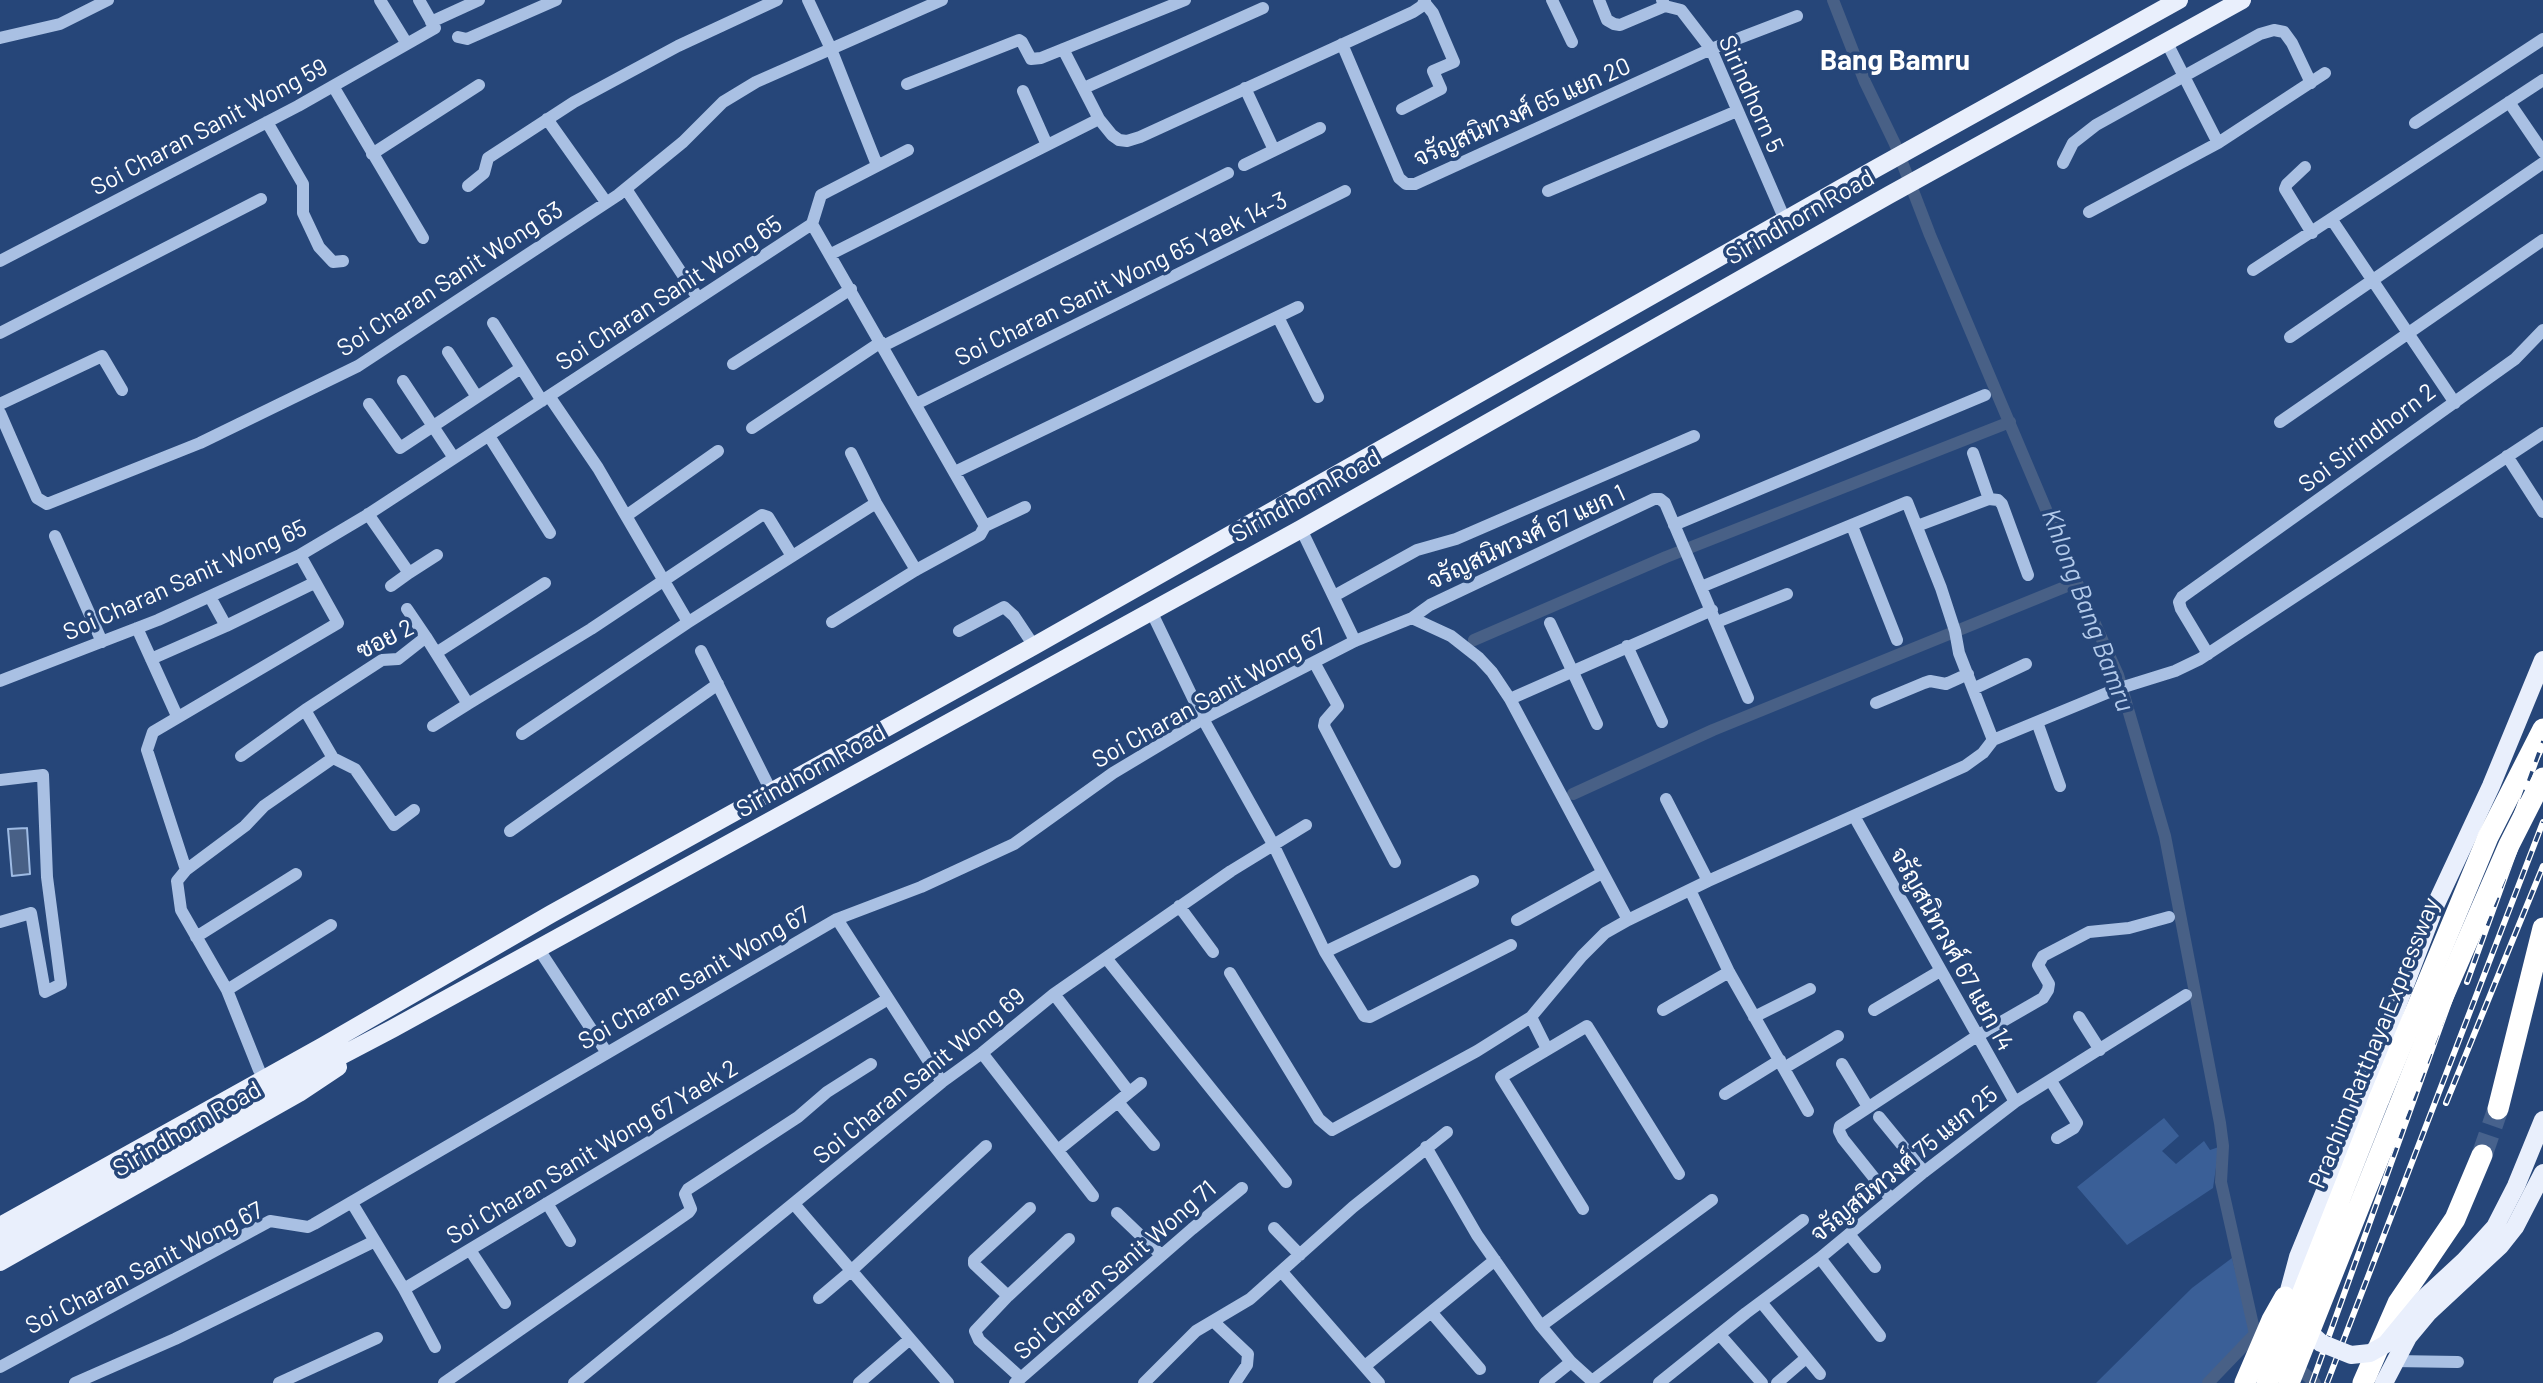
<!DOCTYPE html>
<html>
<head>
<meta charset="utf-8">
<style>
	body { margin:0 }
	canvas { display:block; background:#264679 }
</style>
</head>
<body>
<canvas width="2543" height="1383"></canvas>
<script>
const c = document.querySelector('canvas').getContext('2d');
c.lineJoin = 'round';
function fillPath(path, color) {
  c.fillStyle = color;
  c.fill(path, 'evenodd');
}
function toPath(rows) {
  const path = new Path2D();
  for (const r of rows) {
    path.moveTo(r[0], r[1]);
    for (let i = 2; i < r.length; i += 2) path.lineTo(r[i], r[i + 1]);
  }
  return path;
}
function trace(path, color, width, dash) {
  c.strokeStyle = color;
  c.lineWidth = width;
  c.lineCap = dash ? 'butt' : 'round';
  c.setLineDash(dash || []);
  c.stroke(path);
}
function label(font, color, halo, rows, align = 'center') {
  c.font = font + ' Barlow,Sarabun,sans-serif';
  c.lineWidth = 7;
  c.setLineDash([]);
  c.textBaseline = 'middle';
  c.strokeStyle = halo;
  c.fillStyle = color;
  for (const [text, x, y, turn = 0] of rows) {
    c.save();
    c.translate(x, y);
    c.rotate((+turn || 0) * Math.PI / 180);
    c.textAlign = isNaN(turn) ? turn : align;
    if (halo) c.strokeText(text, 0, 0);
    c.fillText(text, 0, 0);
    c.restore();
  }
}
fillPath(toPath([
	[2164,1118,2179,1136,2162,1151,2176,1164,2204,1141,2210,1150,2219,1147,2213,1188,2127,1245,2077,1187],
	[2232,1258,2251,1332,2203,1383,2096,1383,2192,1288]
]), '#3a5f97');
const water = toPath([
	[27,828,30,874,12,876,8,829,27,828]
]);
fillPath(water, '#486086');
trace(water, '#9ebbe4', 2);
trace(toPath([
	[1833,0,1865,82,1895,144,1930,235,2086,604,2118,675,2165,836,2220,1123,2223,1146,2221,1182,2255,1334],
	[1474,640,1666,557,2010,422],
	[1573,794,1713,730,2077,582],
	[2294,1364,2315,1383],
	[2208,1383,2255,1334]
]), '#486086', 12);
trace(toPath([
	[2482,1155,2498,1109]
]), '#47628d', 21, [21, 10]);
trace(toPath([
	[380,0,407,44],
	[808,0,831,49,877,165],
	[1552,0,1572,42],
	[1599,0,1607,20,1614,24,1620,25,1665,6],
	[1662,0,1665,6,1681,10,1711,49,1785,220],
	[431,22,479,0],
	[458,37,467,39,556,0],
	[0,38,60,24,108,0],
	[2167,43,2218,143],
	[1342,44,1399,178,1406,184,1415,184,1711,49,1797,16],
	[1063,49,1099,119,1112,135,1119,140,1127,141,1140,137,1413,12,1422,6,1425,0],
	[907,84,1019,40,1022,42,1031,59,1041,58,1185,0],
	[333,86,423,238],
	[1084,88,1263,8],
	[1245,88,1274,150],
	[1023,91,1047,145],
	[2509,102,2543,152],
	[1402,109,1441,89,1433,71,1454,62,1433,13,1424,2],
	[547,119,606,202],
	[267,122,303,184,303,213,319,247,333,262,343,261],
	[2415,123,2543,39],
	[372,154,479,85],
	[2063,163,2073,143,2096,125,2260,34,2274,30,2284,32,2292,43,2311,83],
	[1244,165,1320,128],
	[2305,167,2287,184,2285,189,2312,233],
	[468,186,484,173,488,158,574,102,678,46,777,0],
	[626,189,698,298],
	[1548,191,1737,111],
	[2089,212,2218,143,2325,73],
	[2332,220,2455,403],
	[812,224,985,526],
	[812,224,821,195,908,150],
	[831,254,1099,119],
	[0,261,298,106,435,28,419,0],
	[2253,270,2543,80],
	[1278,317,1318,397],
	[493,323,542,401],
	[0,333,261,199],
	[2290,337,2543,163],
	[883,346,1228,173],
	[448,352,477,397],
	[733,364,851,289],
	[403,381,454,458],
	[549,396,598,468,688,622],
	[0,404,102,356,122,390],
	[369,404,400,448,521,368],
	[916,404,1345,191],
	[0,413,37,498,47,504,200,443,358,366,618,195,683,142,723,102,756,82,942,0],
	[2280,422,2543,240],
	[752,428,881,342],
	[489,436,550,533],
	[851,453,876,503,916,570],
	[1973,453,1989,499],
	[2507,456,2543,512],
	[955,472,1298,307],
	[368,514,409,573,391,586],
	[626,516,718,451],
	[1674,525,1985,395],
	[985,526,1025,507],
	[1852,526,1897,640],
	[1917,526,1989,499,1998,500,2002,504,2028,575],
	[1301,529,1355,641],
	[55,536,102,642],
	[409,573,437,555],
	[1701,587,1907,502,1941,588,1955,631,1959,653,1993,740],
	[1334,596,1417,550,1456,539,1694,436],
	[210,597,226,626],
	[407,609,426,637],
	[1151,611,1203,719,1273,844,1325,952,1364,1016,1370,1017,1511,945],
	[1412,618,1451,636,1479,658,1492,672,1510,699,1628,920],
	[832,622,916,570,980,535,985,526],
	[1717,622,1787,594],
	[1550,623,1597,724],
	[137,628,177,716],
	[959,631,1004,607,1014,616,1034,646],
	[1627,646,1662,722],
	[701,651,772,793],
	[436,653,545,583],
	[2208,654,2181,609,2179,602,2182,597,2515,359,2543,330],
	[151,659,226,626,314,583],
	[1314,662,1338,706,1325,721,1324,726,1395,862],
	[0,681,158,620,300,555,364,517,812,224],
	[1973,689,2026,664],
	[1510,699,1712,610],
	[1876,703,1924,683,1930,681,1946,684,1968,674],
	[2037,722,2060,786],
	[433,726,468,704],
	[522,734,687,623,876,503],
	[241,756,305,710],
	[333,758,355,769,394,825,414,810],
	[0,780,43,775,47,877,61,984,45,992,31,913,0,922],
	[1666,799,1708,881],
	[1854,816,2015,1102],
	[510,831,718,684],
	[186,870,147,750,153,732,338,623,300,555],
	[1690,890,1729,972,1808,1111],
	[1179,906,1213,952],
	[837,919,942,1082],
	[1517,920,1602,873],
	[196,937,296,874],
	[538,948,607,1053],
	[1325,952,1473,881],
	[1106,958,1286,1182],
	[1230,973,1319,1119,1332,1130,1477,1051,1531,1017,1582,956,1605,933,1628,920,1708,881,1965,766,1983,753,1993,740,2114,690,2175,671,2200,659,2543,433],
	[227,990,331,925],
	[1054,994,1129,1092],
	[1663,1010,1729,972],
	[1874,1010,1940,971],
	[1531,1017,1547,1049],
	[1754,1017,1810,989],
	[2079,1017,2100,1050],
	[982,1053,1093,1196],
	[1842,1064,1868,1107],
	[1784,1068,1838,1036],
	[259,1070,227,990,181,910,177,881,186,870,245,826,264,806,333,758,305,710,382,660,398,659,426,637,468,704,591,629,762,515,768,517,792,556],
	[2051,1081,2077,1123,2074,1128,2057,1138],
	[1725,1094,1780,1060],
	[1118,1102,1154,1145],
	[1879,1117,1924,1172],
	[1426,1147,1477,1235,1541,1326,1571,1362,1592,1381,1803,1220],
	[1058,1150,1141,1083],
	[1891,1199,1843,1139,1839,1131,1840,1126,1977,1036,2043,998,2048,990,2049,984,2038,965,2043,956,2089,932,2129,928,2169,917],
	[352,1203,404,1289,888,999],
	[547,1203,570,1241],
	[794,1204,948,1383],
	[1583,1209,1501,1077,1587,1026,1679,1174],
	[1117,1213,1161,1255],
	[1274,1228,1300,1255],
	[1849,1234,1875,1267],
	[470,1250,505,1303],
	[1820,1258,1880,1336],
	[1282,1272,1379,1383],
	[404,1289,435,1347],
	[1008,1296,974,1264,974,1260,1030,1208],
	[819,1298,852,1270,986,1146],
	[1761,1302,1820,1374],
	[1432,1313,1480,1369],
	[1214,1322,1248,1354,1247,1365,1235,1383],
	[1541,1326,1712,1200],
	[1720,1335,1762,1383],
	[2394,1361,2458,1362],
	[1365,1366,1495,1260],
	[0,1367,270,1221,308,1227,314,1224,837,919,921,887,1014,844,1113,773,1203,719,1355,641,1412,618,1430,605,1654,499,1660,499,1665,503,1748,698],
	[1021,1378,979,1340,975,1331,1008,1296,1069,1239],
	[75,1383,175,1339,375,1241],
	[279,1383,377,1338],
	[444,1383,689,1212,691,1209,685,1194,688,1189,798,1117,827,1092,871,1064],
	[574,1383,942,1082,982,1053,1054,994,1231,871,1306,825],
	[859,1383,910,1339],
	[1015,1383,1192,1229,1242,1188],
	[1144,1383,1196,1331,1250,1299,1353,1207,1447,1132],
	[1545,1383,1571,1362],
	[1659,1383,1746,1313,1820,1258,1924,1172,2015,1102,2186,995],
	[1777,1383,1806,1358]
]), '#a9c0e3', 12);
trace(toPath([
	[0,1226,323,1046,551,914,1034,646,1875,169,2179,0],
	[0,1243,249,1104,392,1029,1301,529,1889,195,2242,0],
	[0,1262,299,1093,338,1067],
	[2284,1309,2298,1257,2343,1147,2436,904,2491,786,2543,660],
	[2384,1383,2408,1337,2428,1313,2500,1246,2515,1227,2543,1173]
]), '#e9effc', 18);
trace(toPath([
	[2379,1099,2488,837,2543,729],
	[2498,1109,2543,928],
	[2245,1383,2272,1320,2285,1297],
	[2363,1383,2398,1303,2455,1219,2482,1155]
]), '#fff', 21);
const rail = toPath([
	[2467,982,2543,772],
	[2446,1103,2543,866],
	[2312,1383,2543,741],
	[2327,1383,2543,822]
]);
trace(rail, '#fff', 6);
trace(rail, '#264679', 3.5, [10]);
trace(toPath([
	[2301,1325,2321,1343,2351,1355,2370,1353,2386,1344,2423,1299,2465,1260,2495,1227,2516,1186,2543,1120]
]), '#e9effc', 18);
trace(toPath([
	[2267,1383,2379,1099],
	[2289,1383,2439,1006,2509,845,2543,778]
]), '#fff', 21);
label('24px', '#fff', '#264679', [
	["Sirindhorn 5",1751,94,66],
	["จรัญสนิทวงศ์ 65 แยก 20",1522,112,-24],
	["Soi Charan Sanit Wong 59",209,127,-28],
	["Sirindhorn Road",1800,217,-30],
	["Soi Charan Sanit Wong 63",450,279,-33],
	["Soi Charan Sanit Wong 65 Yaek 14-3",1121,279,-26],
	["Soi Charan Sanit Wong 65",669,293,-33],
	["Soi Sirindhorn 2",2367,438,-37],
	["Sirindhorn Road",1306,496,-29],
	["จรัญสนิทวงศ์ 67 แยก 1",1526,537,-25],
	["Soi Charan Sanit Wong 65",185,580,-24],
	["ซอย 2",385,639,-26],
	["Soi Charan Sanit Wong 67",1209,698,-29],
	["Sirindhorn Road",811,771,-29],
	["จรัญสนิทวงศ์ 67 แยก 14",1952,949,61],
	["Soi Charan Sanit Wong 67",694,978,-30],
	["Prachim Ratthaya Expressway",2374,1043,-68],
	["Soi Charan Sanit Wong 69",919,1076,-39],
	["Sirindhorn Road",187,1129,-30],
	["Soi Charan Sanit Wong 67 Yaek 2",592,1152,-31],
	["จรัญสนิทวงศ์ 75 แยก 25",1904,1164,-39],
	["Soi Charan Sanit Wong 67",144,1268,-27],
	["Soi Charan Sanit Wong 71",1115,1270,-41]
]);
label('italic 26px', '#b4cbeb', '#264679', [
	["Khlong Bang Bamru",2088,610,69]
]);
label('bold 28px', '#fff', '#264679', [
	["Bang Bamru",1895,61]
]);
</script>
</body>
</html>
